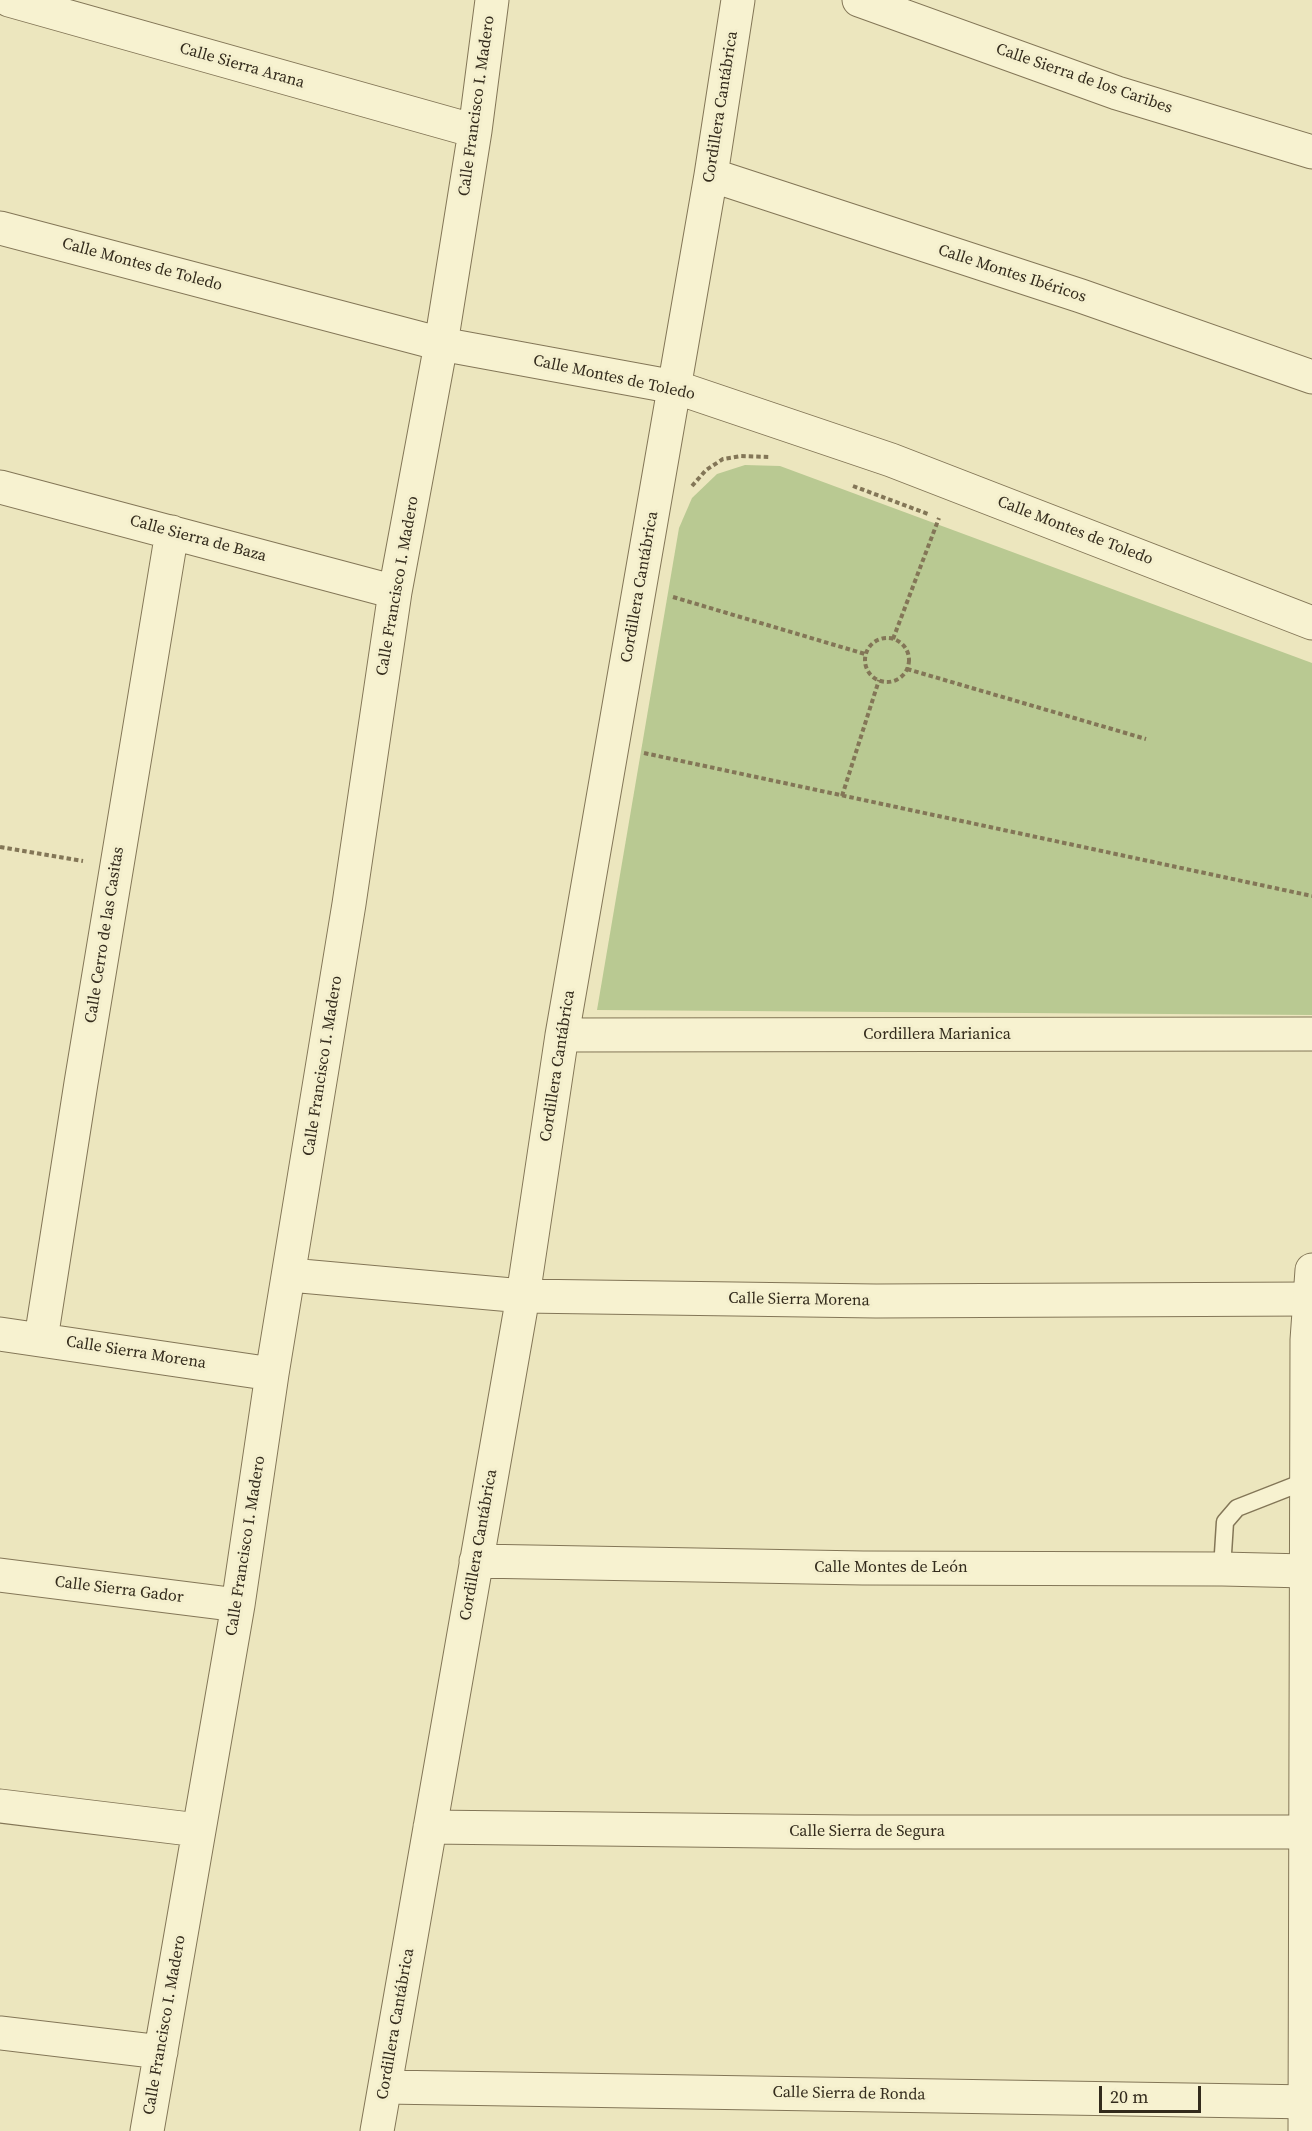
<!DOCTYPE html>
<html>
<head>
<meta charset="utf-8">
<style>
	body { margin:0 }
	#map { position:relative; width:1312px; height:2131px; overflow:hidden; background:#ece6be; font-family:"Source Serif 4",serif }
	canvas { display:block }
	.scale { position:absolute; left:1099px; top:2086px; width:102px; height:27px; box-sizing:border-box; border:3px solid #332b1c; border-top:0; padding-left:8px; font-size:18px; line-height:21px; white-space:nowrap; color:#332b1c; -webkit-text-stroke:4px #f4efcd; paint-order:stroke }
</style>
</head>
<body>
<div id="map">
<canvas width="1312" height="2131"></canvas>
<div class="scale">20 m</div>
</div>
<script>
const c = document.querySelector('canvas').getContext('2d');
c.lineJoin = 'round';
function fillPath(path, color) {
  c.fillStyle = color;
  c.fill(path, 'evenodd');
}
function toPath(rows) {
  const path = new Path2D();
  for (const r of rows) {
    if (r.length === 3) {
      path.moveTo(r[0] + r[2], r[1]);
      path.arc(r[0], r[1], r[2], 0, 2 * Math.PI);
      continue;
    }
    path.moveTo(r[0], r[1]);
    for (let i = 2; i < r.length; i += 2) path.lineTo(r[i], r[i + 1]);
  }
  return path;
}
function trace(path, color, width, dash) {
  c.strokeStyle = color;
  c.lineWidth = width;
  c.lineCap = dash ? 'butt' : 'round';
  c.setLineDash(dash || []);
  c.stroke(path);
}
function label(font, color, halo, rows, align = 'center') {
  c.font = font + ' "Source Serif 4",serif';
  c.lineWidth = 6;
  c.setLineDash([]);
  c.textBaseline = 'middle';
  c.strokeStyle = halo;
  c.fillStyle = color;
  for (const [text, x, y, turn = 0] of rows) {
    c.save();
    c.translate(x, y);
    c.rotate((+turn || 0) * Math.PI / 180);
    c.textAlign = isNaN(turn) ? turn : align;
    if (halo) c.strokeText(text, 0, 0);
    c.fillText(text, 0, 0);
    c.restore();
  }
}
fillPath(toPath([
	[745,465,780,466,1312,663,1312,1015,597,1010,679,528,692,498,717,474]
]), '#b9c992');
const service = toPath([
	[1222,1569,1225,1522,1237,1508,1306,1481]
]);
const minor = toPath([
	[9,0,475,131],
	[859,0,1117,93,1312,152],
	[711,175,1081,296,1312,377],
	[0,228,441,344,675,387,891,460,1312,623],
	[0,487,395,592],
	[562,1035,1312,1034],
	[290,1275,523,1296,876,1301,1309,1299],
	[0,1334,272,1374],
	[41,1339,81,1083,172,532],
	[476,1561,863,1568,1222,1569,1306,1571],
	[0,1575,238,1605],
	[0,1806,198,1830],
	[430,1827,854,1832,1305,1832],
	[0,2033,161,2052],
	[385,2087,1312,2102],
	[147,2131,238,1605,272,1374,349,904,395,592,441,344,475,131,492,0],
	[377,2131,523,1296,562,1035,711,175,738,0]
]);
const tertiary = toPath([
	[1305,2131,1307,1340,1312,1270]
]);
trace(service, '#837657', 19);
trace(minor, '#837657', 35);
trace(tertiary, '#837657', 35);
trace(toPath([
	[692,486,706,470,723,459,741,456,770,457],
	[853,486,928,514],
	[673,597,865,654],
	[887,660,22],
	[893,639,939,518],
	[907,669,1146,739],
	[644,753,1312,896],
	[842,796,879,680],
	[0,847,83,861]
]), '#837657', 4, [4.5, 3]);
trace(service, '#f7f2d0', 16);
trace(minor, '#f7f2d0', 33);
trace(tertiary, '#f7f2d0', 33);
label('16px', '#332b1c', '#f4efcd', [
	["Calle Sierra Arana",242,66,16],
	["Calle Sierra de los Caribes",1084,79,19],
	["Calle Francisco I. Madero",477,106,-82],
	["Cordillera Cantábrica",721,107,-81],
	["Calle Montes de Toledo",142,265,15],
	["Calle Montes Ibéricos",1012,274,18],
	["Calle Montes de Toledo",614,378,12],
	["Calle Montes de Toledo",1075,531,21],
	["Calle Sierra de Baza",198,539,15],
	["Calle Francisco I. Madero",398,586,-80],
	["Cordillera Cantábrica",640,587,-80],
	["Calle Cerro de las Casitas",105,935,-81],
	["Cordillera Marianica",937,1035],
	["Calle Francisco I. Madero",323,1066,-81],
	["Cordillera Cantábrica",558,1066,-81],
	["Calle Sierra Morena",799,1300,1],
	["Calle Sierra Morena",136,1353,9],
	["Cordillera Cantábrica",479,1545,-80],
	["Calle Francisco I. Madero",246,1546,-81],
	["Calle Montes de León",891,1568],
	["Calle Sierra Gador",119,1590,7],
	["Calle Sierra de Segura",867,1832],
	["Cordillera Cantábrica",396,2024,-80],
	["Calle Francisco I. Madero",165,2025,-80],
	["Calle Sierra de Ronda",849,2094,1]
]);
</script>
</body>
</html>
